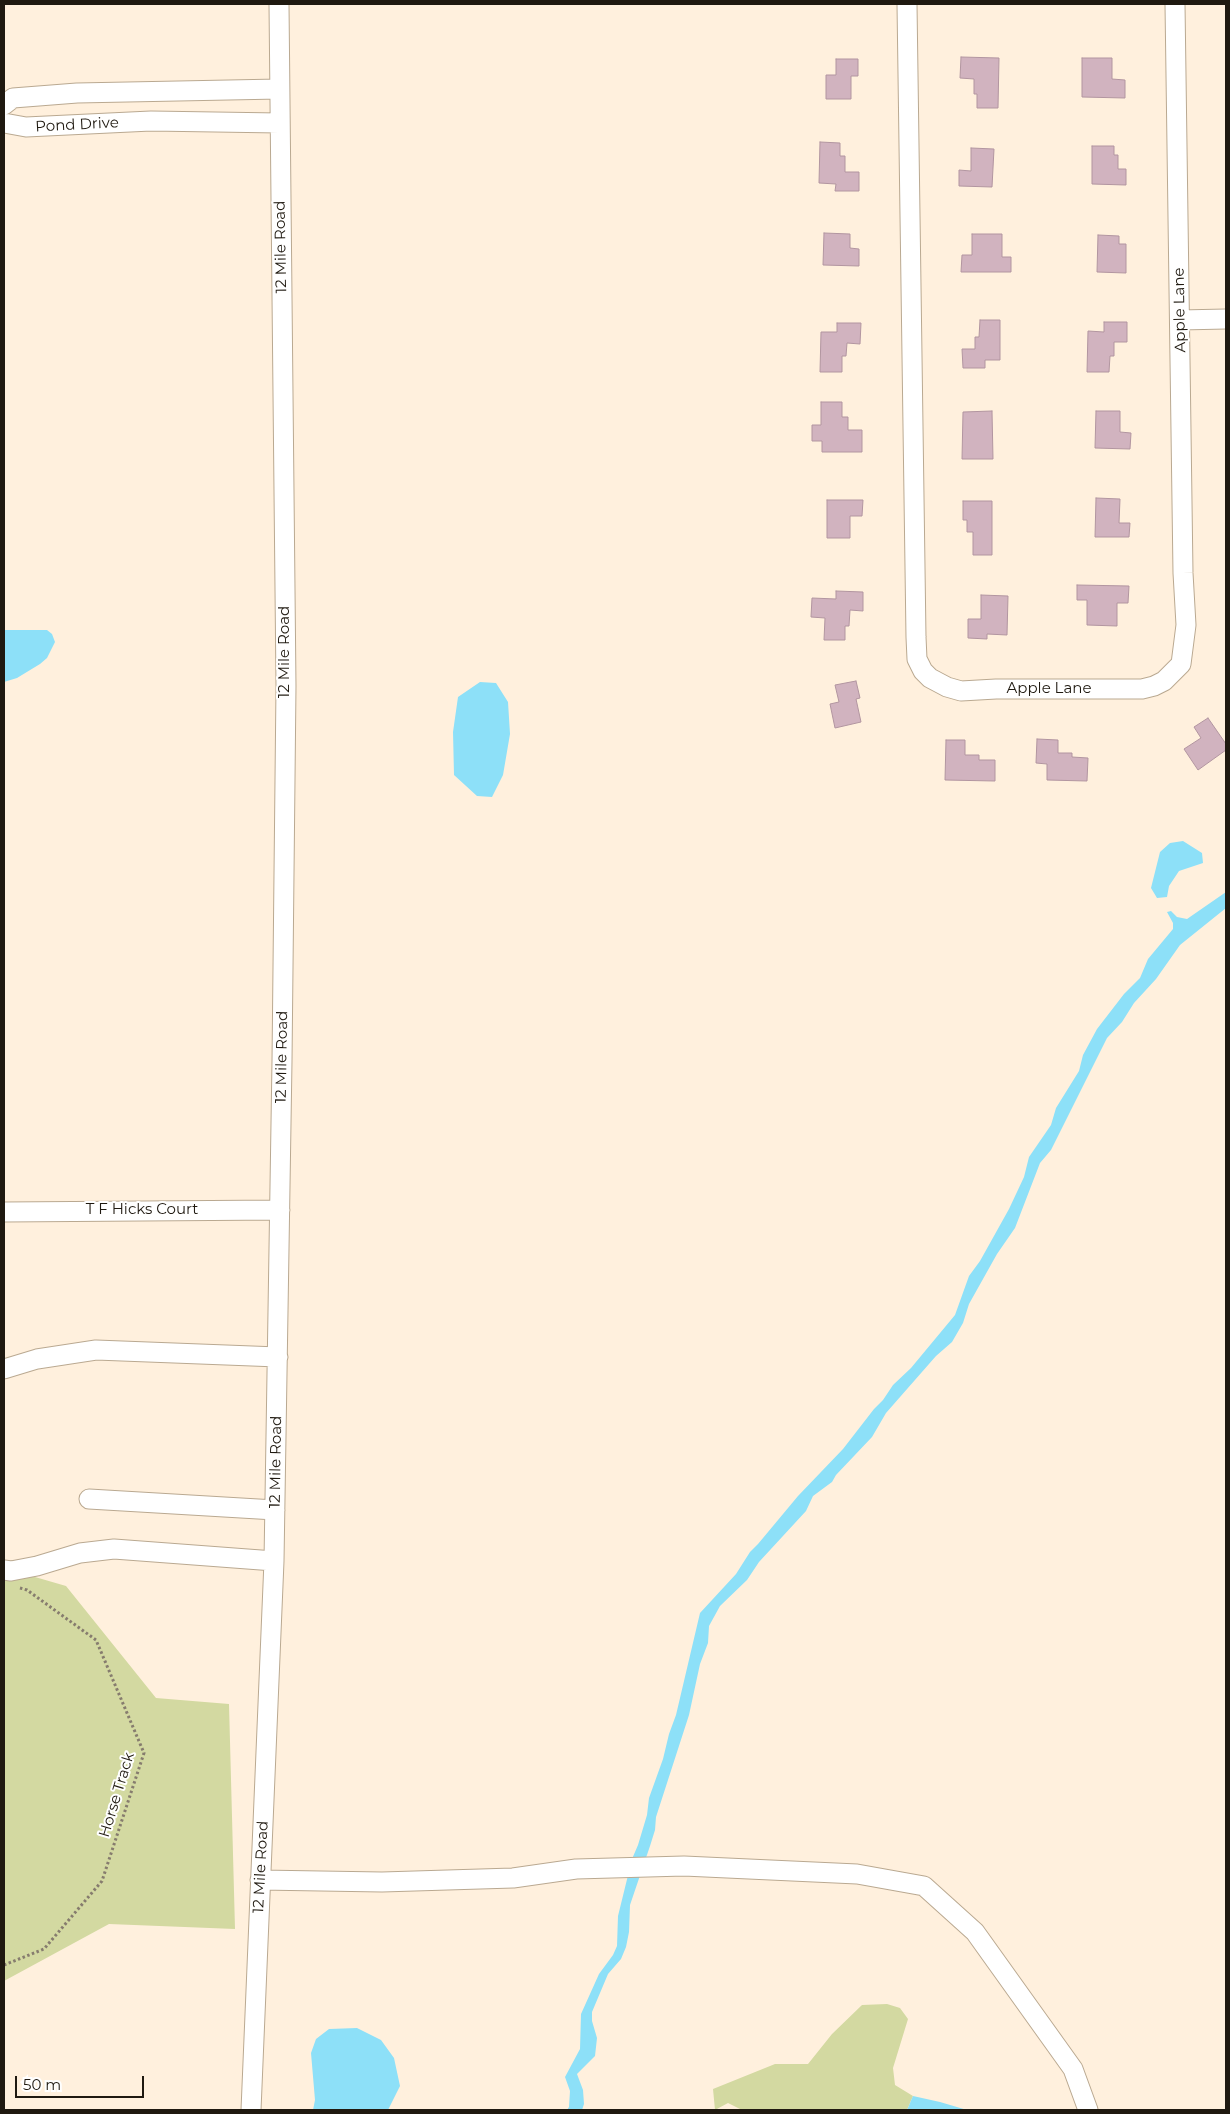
<!DOCTYPE html>
<html>
<head>
<meta charset="utf-8">
<style>
	body { margin:0 }
	#map { position:relative; width:1230px; height:2114px; overflow:hidden; background:#fff0dd; font-family:Montserrat,sans-serif }
	canvas { display:block }
	.frame { position:absolute; inset:0; border:5px solid #1f1910; pointer-events:none }
	.scale { position:absolute; left:15px; top:2076px; width:129px; height:22px; box-sizing:border-box; border:2px solid #1f1910; border-top:0; padding-left:6px; font-size:15px; line-height:18px; white-space:nowrap; color:#1f1910; -webkit-text-stroke:4px #fff; paint-order:stroke }
</style>
</head>
<body>
<div id="map">
<canvas width="1230" height="2114"></canvas>
<div class="frame"></div>
<div class="scale">50 m</div>
</div>
<script>
const c = document.querySelector('canvas').getContext('2d');
c.lineJoin = 'round';
function fillPath(path, color) {
  c.fillStyle = color;
  c.fill(path, 'evenodd');
}
function toPath(rows) {
  const path = new Path2D();
  for (const r of rows) {
    path.moveTo(r[0], r[1]);
    for (let i = 2; i < r.length; i += 2) path.lineTo(r[i], r[i + 1]);
  }
  return path;
}
function trace(path, color, width, dash) {
  c.strokeStyle = color;
  c.lineWidth = width;
  c.lineCap = dash ? 'butt' : 'round';
  c.setLineDash(dash || []);
  c.stroke(path);
}
function label(font, color, halo, rows, align = 'center') {
  c.font = font + ' Montserrat,sans-serif';
  c.lineWidth = 4;
  c.setLineDash([]);
  c.textBaseline = 'middle';
  c.strokeStyle = halo;
  c.fillStyle = color;
  for (const [text, x, y, turn = 0] of rows) {
    c.save();
    c.translate(x, y);
    c.rotate((+turn || 0) * Math.PI / 180);
    c.textAlign = isNaN(turn) ? turn : align;
    if (halo) c.strokeText(text, 0, 0);
    c.fillText(text, 0, 0);
    c.restore();
  }
}
fillPath(toPath([
	[4,1568,66,1586,156,1698,229,1704,235,1929,109,1924,4,1981],
	[887,2004,900,2008,908,2019,893,2068,895,2085,913,2096,907,2110,742,2110,728,2103,715,2110,713,2089,775,2064,808,2064,832,2034,862,2005]
]), '#d3d9a1');
fillPath(toPath([
	[4,630,47,630,52,634,55,642,47,658,40,664,17,678,4,682],
	[480,682,496,683,508,702,510,734,503,775,492,797,477,796,454,775,453,732,458,697],
	[1183,841,1202,853,1203,863,1179,871,1169,886,1167,897,1157,898,1151,888,1160,852,1170,843],
	[1226,892,1226,908,1180,945,1156,979,1134,1003,1122,1022,1107,1038,1051,1150,1040,1163,1015,1228,997,1254,969,1304,963,1323,952,1342,936,1356,886,1413,872,1437,836,1475,832,1482,813,1496,806,1511,759,1562,747,1580,720,1606,709,1626,708,1643,700,1664,689,1715,656,1817,655,1830,650,1846,630,1905,629,1932,626,1947,621,1959,608,1974,592,2012,592,2021,597,2038,595,2056,577,2074,583,2090,584,2104,582,2110,567,2110,569,2107,570,2091,565,2077,580,2049,581,2014,599,1974,613,1955,617,1946,618,1916,632,1859,638,1845,647,1815,649,1798,663,1759,669,1734,676,1715,700,1613,736,1574,750,1552,758,1544,798,1496,843,1449,874,1409,883,1400,893,1385,911,1368,955,1315,969,1276,980,1261,1009,1209,1024,1177,1029,1157,1051,1125,1056,1108,1079,1071,1083,1055,1097,1029,1124,994,1140,978,1148,959,1173,929,1173,923,1167,912,1171,911,1177,917,1187,919],
	[357,2028,381,2040,394,2058,400,2086,388,2110,313,2110,315,2100,311,2053,316,2039,329,2029],
	[913,2096,940,2102,967,2110,907,2110]
]), '#8de0f8');
const building = toPath([
	[961,57,999,58,998,108,977,108,977,94,974,94,974,79,960,78,961,57],
	[1082,58,1112,58,1112,79,1125,80,1125,98,1082,97,1082,58],
	[836,59,858,59,858,76,851,76,851,99,826,99,826,75,836,75,836,59],
	[820,142,840,143,840,156,845,156,845,172,859,172,859,191,835,191,836,184,819,183,820,142],
	[1092,146,1114,146,1114,155,1118,155,1118,169,1126,169,1126,185,1092,184,1092,146],
	[971,148,994,149,992,187,959,186,959,170,971,171,971,148],
	[824,233,850,234,850,248,859,249,859,266,823,265,824,233],
	[972,234,1002,234,1002,257,1011,257,1011,272,961,272,962,255,972,255,972,234],
	[1098,235,1119,236,1119,244,1126,244,1126,273,1097,272,1098,235],
	[980,320,1000,320,1000,360,985,360,985,368,963,368,962,349,975,349,975,337,979,337,980,320],
	[1104,322,1127,322,1127,342,1114,342,1114,356,1110,356,1109,372,1087,372,1088,331,1104,332,1104,322],
	[837,323,861,323,860,344,847,343,846,356,842,356,842,372,820,372,821,332,837,332,837,323],
	[821,402,842,402,842,417,848,417,848,430,862,430,862,452,822,452,822,441,812,441,812,425,821,425,821,402],
	[992,411,993,459,962,459,963,412,992,411],
	[1096,411,1120,411,1120,432,1131,433,1130,449,1095,448,1096,411],
	[1096,498,1120,499,1119,523,1130,523,1129,537,1095,537,1096,498],
	[827,500,863,500,862,516,850,516,850,538,827,538,827,500],
	[963,501,992,501,992,555,973,555,973,532,967,532,967,520,963,520,963,501],
	[1077,585,1129,586,1128,603,1117,603,1117,626,1087,625,1087,600,1077,600,1077,585],
	[836,591,863,592,863,611,850,610,849,626,845,626,845,640,824,640,825,618,811,617,812,598,836,599,836,591],
	[981,595,1008,596,1007,635,987,634,987,639,968,638,968,619,981,619,981,595],
	[856,681,860,698,856,699,861,722,835,728,830,704,839,702,835,685,856,681],
	[1208,718,1226,744,1226,750,1198,770,1184,749,1201,738,1194,727,1208,718],
	[1037,739,1058,740,1058,753,1072,753,1072,757,1088,758,1087,781,1047,780,1047,764,1036,763,1037,739],
	[946,740,965,740,965,755,979,755,979,760,995,760,995,781,945,780,946,740]
]);
fillPath(building, '#d1b3bf');
trace(building, '#b295a0', 1);
const minor = toPath([
	[907,4,916,637,917,659,923,671,930,678,947,687,961,691,996,689,1142,689,1154,686,1164,681,1181,664,1186,625,1183,573,1175,4],
	[4,105,13,98,77,93,279,89],
	[4,123,26,127,151,121,279,123],
	[1180,320,1226,319],
	[4,1212,280,1210],
	[4,1369,37,1359,96,1350,278,1357],
	[89,1499,275,1510],
	[4,1570,11,1571,37,1566,80,1553,114,1549,274,1561],
	[260,1880,382,1882,513,1878,576,1869,684,1866,857,1874,924,1886,975,1932,1073,2069,1088,2110],
	[251,2110,274,1561,282,1061,286,686,279,4]
]);
trace(minor, '#baa991', 21);
trace(toPath([
	[4,1965,44,1949,102,1881,144,1753,96,1640,27,1590,20,1588]
]), '#867c6e', 3, [2.5, 2.5]);
trace(minor, '#fff', 19);
label('15px', '#1f1910', '#fff', [
	["Pond Drive",77,125,-3],
	["12 Mile Road",281,247,-91],
	["Apple Lane",1180,310,-91],
	["12 Mile Road",285,652,-90],
	["Apple Lane",1049,689],
	["12 Mile Road",282,1057,-89],
	["T F Hicks Court",142,1210],
	["12 Mile Road",276,1462,-89],
	["Horse Track",117,1795,-73],
	["12 Mile Road",261,1867,-87]
]);
</script>
</body>
</html>
